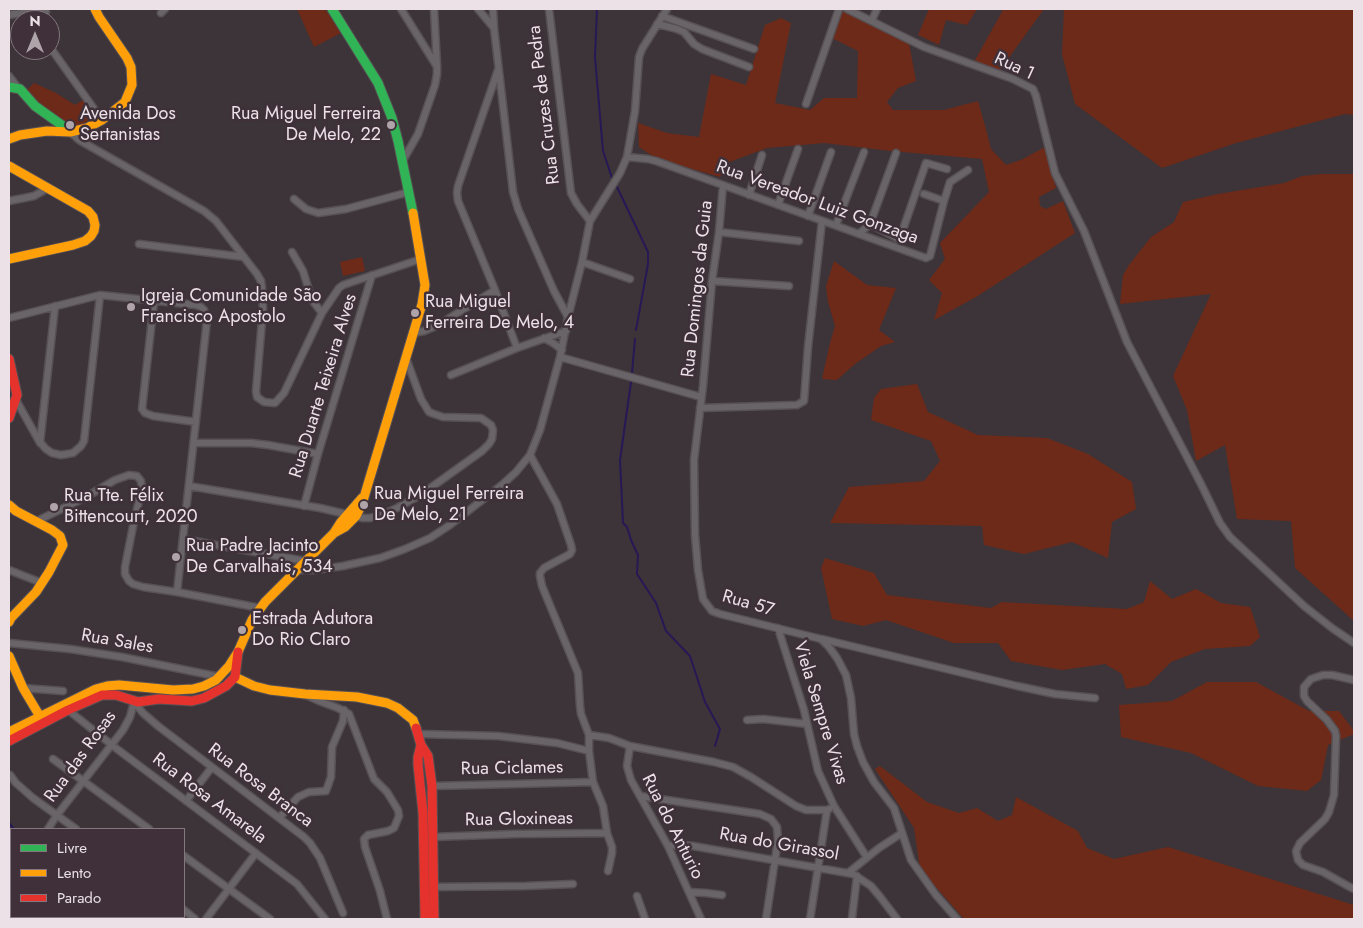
<!DOCTYPE html>
<html>
<head>
<meta charset="utf-8">
<style>
	body { margin:0 }
	#map { position:relative; width:1363px; height:928px; overflow:hidden; background:#3c3438; font-family:Jost,sans-serif }
	canvas { display:block }
	.frame { position:absolute; inset:0; border:10px solid #ebe1e7; pointer-events:none }
	.legend { position:absolute; left:10px; top:828px; width:175px; height:90px; box-sizing:border-box; background:#3f3039; border:1px solid #84777f; margin:0; padding:6px 9px; list-style:none; font-size:15px; color:#ebe1e7 }
	.legend li { display:flex; align-items:center; gap:10px; height:25px }
	.legend b { width:25px; border:1px solid #84777f }
	.north { position:absolute; left:10px; top:10px; width:50px; height:50px; box-sizing:border-box; background:#3f3039; border:1px solid #84777f; border-radius:50%; rotate:0deg; font-size:14px; font-weight:700; line-height:20px; text-align:center; color:#ebe1e7 }
	.north::after { content:''; display:block; margin:auto; width:18px; height:22px; background:#aea4aa; clip-path:polygon(50% 0,100% 100%,50% 72%,0 100%) }
</style>
</head>
<body>
<div id="map">
<canvas width="1363" height="928"></canvas>
<div class="frame"></div>
<ul class="legend">
<li><b style="height:6px;background:#30b455"></b>Livre</li>
<li><b style="height:6px;background:#ff9f0a"></b>Lento</li>
<li><b style="height:6px;background:#e5322d"></b>Parado</li>
</ul>
<div class="north">N</div>
</div>
<script>
const c = document.querySelector('canvas').getContext('2d');
c.lineJoin = 'round';
function fillPath(path, color) {
  c.fillStyle = color;
  c.fill(path, 'evenodd');
}
function toPath(rows) {
  const path = new Path2D();
  for (const r of rows) {
    path.moveTo(r[0], r[1]);
    for (let i = 2; i < r.length; i += 2) path.lineTo(r[i], r[i + 1]);
  }
  return path;
}
function trace(path, color, width, dash) {
  c.strokeStyle = color;
  c.lineWidth = width;
  c.lineCap = dash ? 'butt' : 'round';
  c.setLineDash(dash || []);
  c.stroke(path);
}
function label(font, color, halo, rows, align = 'center') {
  c.font = font + ' Jost,sans-serif';
  c.lineWidth = 5;
  c.setLineDash([]);
  c.textBaseline = 'middle';
  c.strokeStyle = halo;
  c.fillStyle = color;
  for (const [text, x, y, turn = 0] of rows) {
    c.save();
    c.translate(x, y);
    c.rotate((+turn || 0) * Math.PI / 180);
    c.textAlign = isNaN(turn) ? turn : align;
    if (halo) c.strokeText(text, 0, 0);
    c.fillText(text, 0, 0);
    c.restore();
  }
}
fillPath(toPath([
	[297,9,325,9,341,33,314,47],
	[929,9,977,9,967,25,946,20,939,45,918,35],
	[1002,9,1044,9,1000,70,974,62,1003,10],
	[1064,9,1354,9,1354,115,1345,114,1236,143,1162,168,1075,104,1062,54],
	[843,11,909,43,916,81,898,88,887,102,893,110,944,110,978,101,987,133,991,149,1006,165,1023,159,1045,147,1056,188,1039,197,1040,206,1046,209,1063,201,1075,233,976,297,934,320,942,293,929,280,945,259,940,243,989,192,982,159,891,151,824,143,767,148,727,163,720,177,657,159,639,147,638,123,667,133,699,137,711,74,746,85,765,25,781,18,791,23,775,103,810,110,824,98,857,98,858,51,832,38],
	[34,83,56,93,75,105,83,100,95,116,83,124,72,127,64,125,26,91],
	[1322,174,1354,174,1354,621,1295,568,1291,521,1237,519,1225,445,1196,461,1187,410,1173,376,1211,294,1120,304,1123,275,1129,265,1151,237,1174,222,1183,202,1218,194,1284,183,1302,176],
	[362,257,365,271,343,276,340,262],
	[834,261,867,285,896,288,879,330,895,342,881,346,855,364,837,380,822,379,830,343,835,326,828,302,826,286],
	[917,384,928,412,978,435,1047,438,1088,454,1132,482,1136,509,1112,522,1108,558,1072,542,1024,554,984,545,982,526,830,523,849,487,924,481,940,461,931,441,871,420,874,398,881,389],
	[825,558,874,573,887,595,991,608,1002,602,1127,609,1144,602,1150,581,1172,599,1196,589,1221,603,1250,607,1260,637,1250,646,1205,649,1171,662,1148,685,1126,689,1122,674,1105,664,1062,670,1011,661,998,643,954,643,886,620,863,626,832,619,821,568],
	[1207,682,1256,682,1309,711,1339,711,1354,731,1354,734,1328,745,1321,780,1307,791,1258,786,1191,753,1121,737,1119,705,1172,701],
	[880,766,927,802,959,813,977,808,998,821,1012,815,1016,797,1078,831,1087,848,1114,859,1168,847,1354,905,1354,919,964,919,920,869,914,828,875,769]
]), '#6e2a19');
trace(toPath([
	[597,9,595,57,603,151,612,178],
	[617,187,648,252,648,264,636,330],
	[632,373,635,339],
	[631,382,620,460,623,523,627,527,631,540,638,555,637,574,656,603,666,631,690,656,705,702,720,729,715,746],
	[9,823,14,829]
]), '#271856', 2);
const street = toPath([
	[401,9,436,65],
	[478,9,494,28],
	[493,9,494,28,513,192,518,209,554,291,568,317],
	[549,9,571,193,577,204,590,221],
	[847,9,924,47,1013,79,1033,89,1036,96,1055,173,1084,231,1127,342,1201,484,1220,523,1230,537,1304,606,1332,628,1354,643],
	[161,13,165,9],
	[9,15,21,13,46,12],
	[662,16,754,49],
	[872,20,877,9],
	[657,24,677,29,684,32,694,44,702,49,749,67],
	[50,47,102,120],
	[498,70,458,186,457,193,458,201,495,290,517,348],
	[9,76,19,89],
	[806,104,839,9],
	[70,132,79,140,93,148,204,211,216,221,257,274,261,281,262,288,263,309,256,391,257,397,264,402,275,403,284,393,322,313,339,288,343,285,421,259],
	[627,157,648,159,656,161,926,258,930,256,944,201,950,182,968,170],
	[402,162,418,134,435,85,437,74,437,66,434,9],
	[723,185,719,232,712,281,703,386,694,460,695,535,698,570,703,599,712,611,720,614,821,639,829,647,837,658,846,675,851,698,854,734,857,746,863,762,874,782,894,808,911,860,936,895,957,919],
	[924,194,944,201],
	[749,195,762,155],
	[294,199,306,209,318,213,346,209,409,192],
	[9,201,34,196,48,188],
	[778,205,798,149],
	[808,216,831,152],
	[870,224,897,238,900,238,926,163,947,169],
	[836,225,864,152],
	[719,232,799,241],
	[859,234,870,224,896,153],
	[139,244,244,257],
	[292,252,303,271,312,300,322,313],
	[582,262,630,279],
	[712,281,789,286],
	[154,301,142,409,145,413,153,416,196,422],
	[9,318,100,295,196,305,201,307,204,310,207,320,177,592],
	[413,333,424,331,438,325,495,290],
	[544,338,553,343,562,350],
	[560,357,701,397],
	[451,375,517,348,566,331],
	[16,400,39,441,46,449,52,453,61,455,73,453,81,446,84,441,85,432,100,295],
	[700,408,797,405,804,401,808,347,822,221],
	[40,443,55,306],
	[194,443,251,443,268,445,318,454],
	[530,455,557,504,571,545,572,550,570,554,544,568,540,573,540,576,542,586,578,673,580,706,581,714,589,735,589,751,593,782,603,806,607,833,612,847,612,853,608,871],
	[189,486,320,508,363,518,370,518,381,515,397,508,422,494,482,451,489,444,492,439,493,430,491,425,481,418,443,417,434,414,429,412,421,399,406,358],
	[304,506,318,454,372,275],
	[37,521,86,497,115,480,129,475,137,476,141,481,142,489,134,521,125,567,125,574,129,581,133,584,143,587,177,592,260,608],
	[183,539,305,561],
	[9,570,42,583],
	[296,570,315,570,343,566,380,558,405,549,430,538,450,525,503,484,516,472,530,455,540,430,560,357,568,317,582,262,590,221,620,173,627,157,635,111,639,57,642,49,667,9],
	[778,628,804,710,818,771,834,806,866,856],
	[822,639,1017,686,1055,694,1095,698],
	[9,643,70,649,122,657,220,677],
	[1354,680,1332,675,1323,675,1311,679,1304,687,1304,696,1307,701,1327,720,1335,731,1336,736,1334,795,1329,812,1325,819,1300,843,1296,851,1298,860,1303,865,1323,872,1348,886,1354,889],
	[23,688,63,691],
	[306,695,319,701,338,708,349,714,374,779,387,792,398,810,399,816,394,828,388,831,368,835,364,839,365,847,380,891,387,919],
	[134,702,143,713,158,726,304,837,310,843,320,858,343,913],
	[68,710,117,749,297,884,325,919],
	[747,720,763,719,807,724],
	[419,734,498,736,557,743,589,751],
	[589,735,609,738,630,746,714,762,733,767,751,777,796,806,806,810,827,810],
	[630,746,627,766,631,780,668,846,701,919],
	[53,759,149,829],
	[10,775,16,783,33,798,76,829],
	[432,786,593,782],
	[640,796,760,814,771,819,777,827,778,840,766,919],
	[186,801,212,767],
	[280,817,298,797,309,792,326,791,331,777,332,747,343,721,344,710],
	[48,829,57,815,123,730,130,717,134,702],
	[432,837,515,834,607,833],
	[9,838,11,838],
	[668,846,682,845,693,846,853,874,871,886,881,898,897,919],
	[184,856,270,919],
	[848,873,879,848,902,833],
	[432,887,525,886,573,884],
	[689,892,706,893,722,895],
	[637,896,645,919],
	[184,910,195,919],
	[27,917,27,919],
	[88,917,90,919],
	[852,918,857,876],
	[206,919,256,853],
	[810,919,827,810,829,809]
]);
const fast = toPath([
	[332,9,378,83,392,118,398,141,413,213],
	[9,87,20,89,35,106,70,131]
]);
const slow = toPath([
	[9,139,20,135,47,131,70,132,87,128,102,120,125,102,132,85,131,67,127,58,99,17,95,9],
	[9,166,88,211,93,217,95,225,94,231,91,236,85,241,73,245,9,259],
	[9,505,16,511,52,530,60,536,63,545,49,572,36,592,11,618,9,622],
	[334,533,345,527,356,516,362,504,422,304,425,285,413,213],
	[9,656,23,688,42,720],
	[235,677,254,686,270,690,305,694,357,697,387,703,398,708,413,720,416,728],
	[9,732,96,689,107,686,119,685,173,690,193,689,204,686,216,680,229,666,238,652,252,620,265,602,334,533,341,522,362,498]
]);
const jam = toPath([
	[9,359,17,395,9,418],
	[416,728,421,745,428,756,432,786,434,919],
	[9,741,68,710,102,695,116,695,138,702,159,699,192,701,204,698,226,686,235,677,238,652],
	[421,745,418,757,418,765,423,813,425,919]
]);
trace(street, '#575054', 9);
trace(fast, '#575054', 11);
trace(slow, '#575054', 11);
trace(jam, '#575054', 11);
trace(street, '#696467', 6);
trace(fast, '#30b455', 9);
trace(slow, '#ff9f0a', 9);
trace(jam, '#e5322d', 9);
for (const [x, y, r, color] of [
	[70,125,5,"#aea4aa"],
	[391,125,5,"#aea4aa"],
	[131,307,5,"#aea4aa"],
	[415,313,5,"#aea4aa"],
	[364,505,5,"#aea4aa"],
	[54,507,5,"#aea4aa"],
	[176,557,5,"#aea4aa"],
	[242,630,5,"#aea4aa"]
]) {
  const dot = new Path2D();
  dot.arc(x, y, r, 0, 2 * Math.PI);
  c.fillStyle = color;
  c.fill(dot);
  trace(dot, '#3f3039', 2);
}
label('18px', '#ebe1e7', '#3f3039', [
	["Rua 1",1014,67,25],
	["Rua Cruzes de Pedra",545,105,-97],
	["Rua Vereador Luiz Gonzaga",817,203,20],
	["Rua Domingos da Guia",698,289,-84],
	["Rua Duarte Teixeira Alves",324,386,-73],
	["Rua 57",748,604,16],
	["Rua Sales",117,642,10],
	["Viela Sempre Vivas",820,713,73],
	["Rua das Rosas",81,757,-54],
	["Rua Ciclames",512,769,-1],
	["Rua Rosa Branca",260,786,37],
	["Rua Rosa Amarela",209,799,37],
	["Rua Gloxineas",519,820,-1],
	["Rua do Anturio",672,827,63],
	["Rua do Girassol",779,845,10]
]);
label('18px', '#ebe1e7', '#3f3039', [
	["Avenida Dos",80,115],
	["Sertanistas",80,136],
	["Rua Miguel Ferreira",381,115,"right"],
	["De Melo, 22",381,136,"right"],
	["Igreja Comunidade São",141,297],
	["Francisco Apostolo",141,318],
	["Rua Miguel",425,303],
	["Ferreira De Melo, 4",425,324],
	["Rua Miguel Ferreira",374,495],
	["De Melo, 21",374,516],
	["Rua Tte. Félix",64,497],
	["Bittencourt, 2020",64,518],
	["Rua Padre Jacinto",186,547],
	["De Carvalhais, 534",186,568],
	["Estrada Adutora",252,620],
	["Do Rio Claro",252,641]
], 'left');
</script>
</body>
</html>
